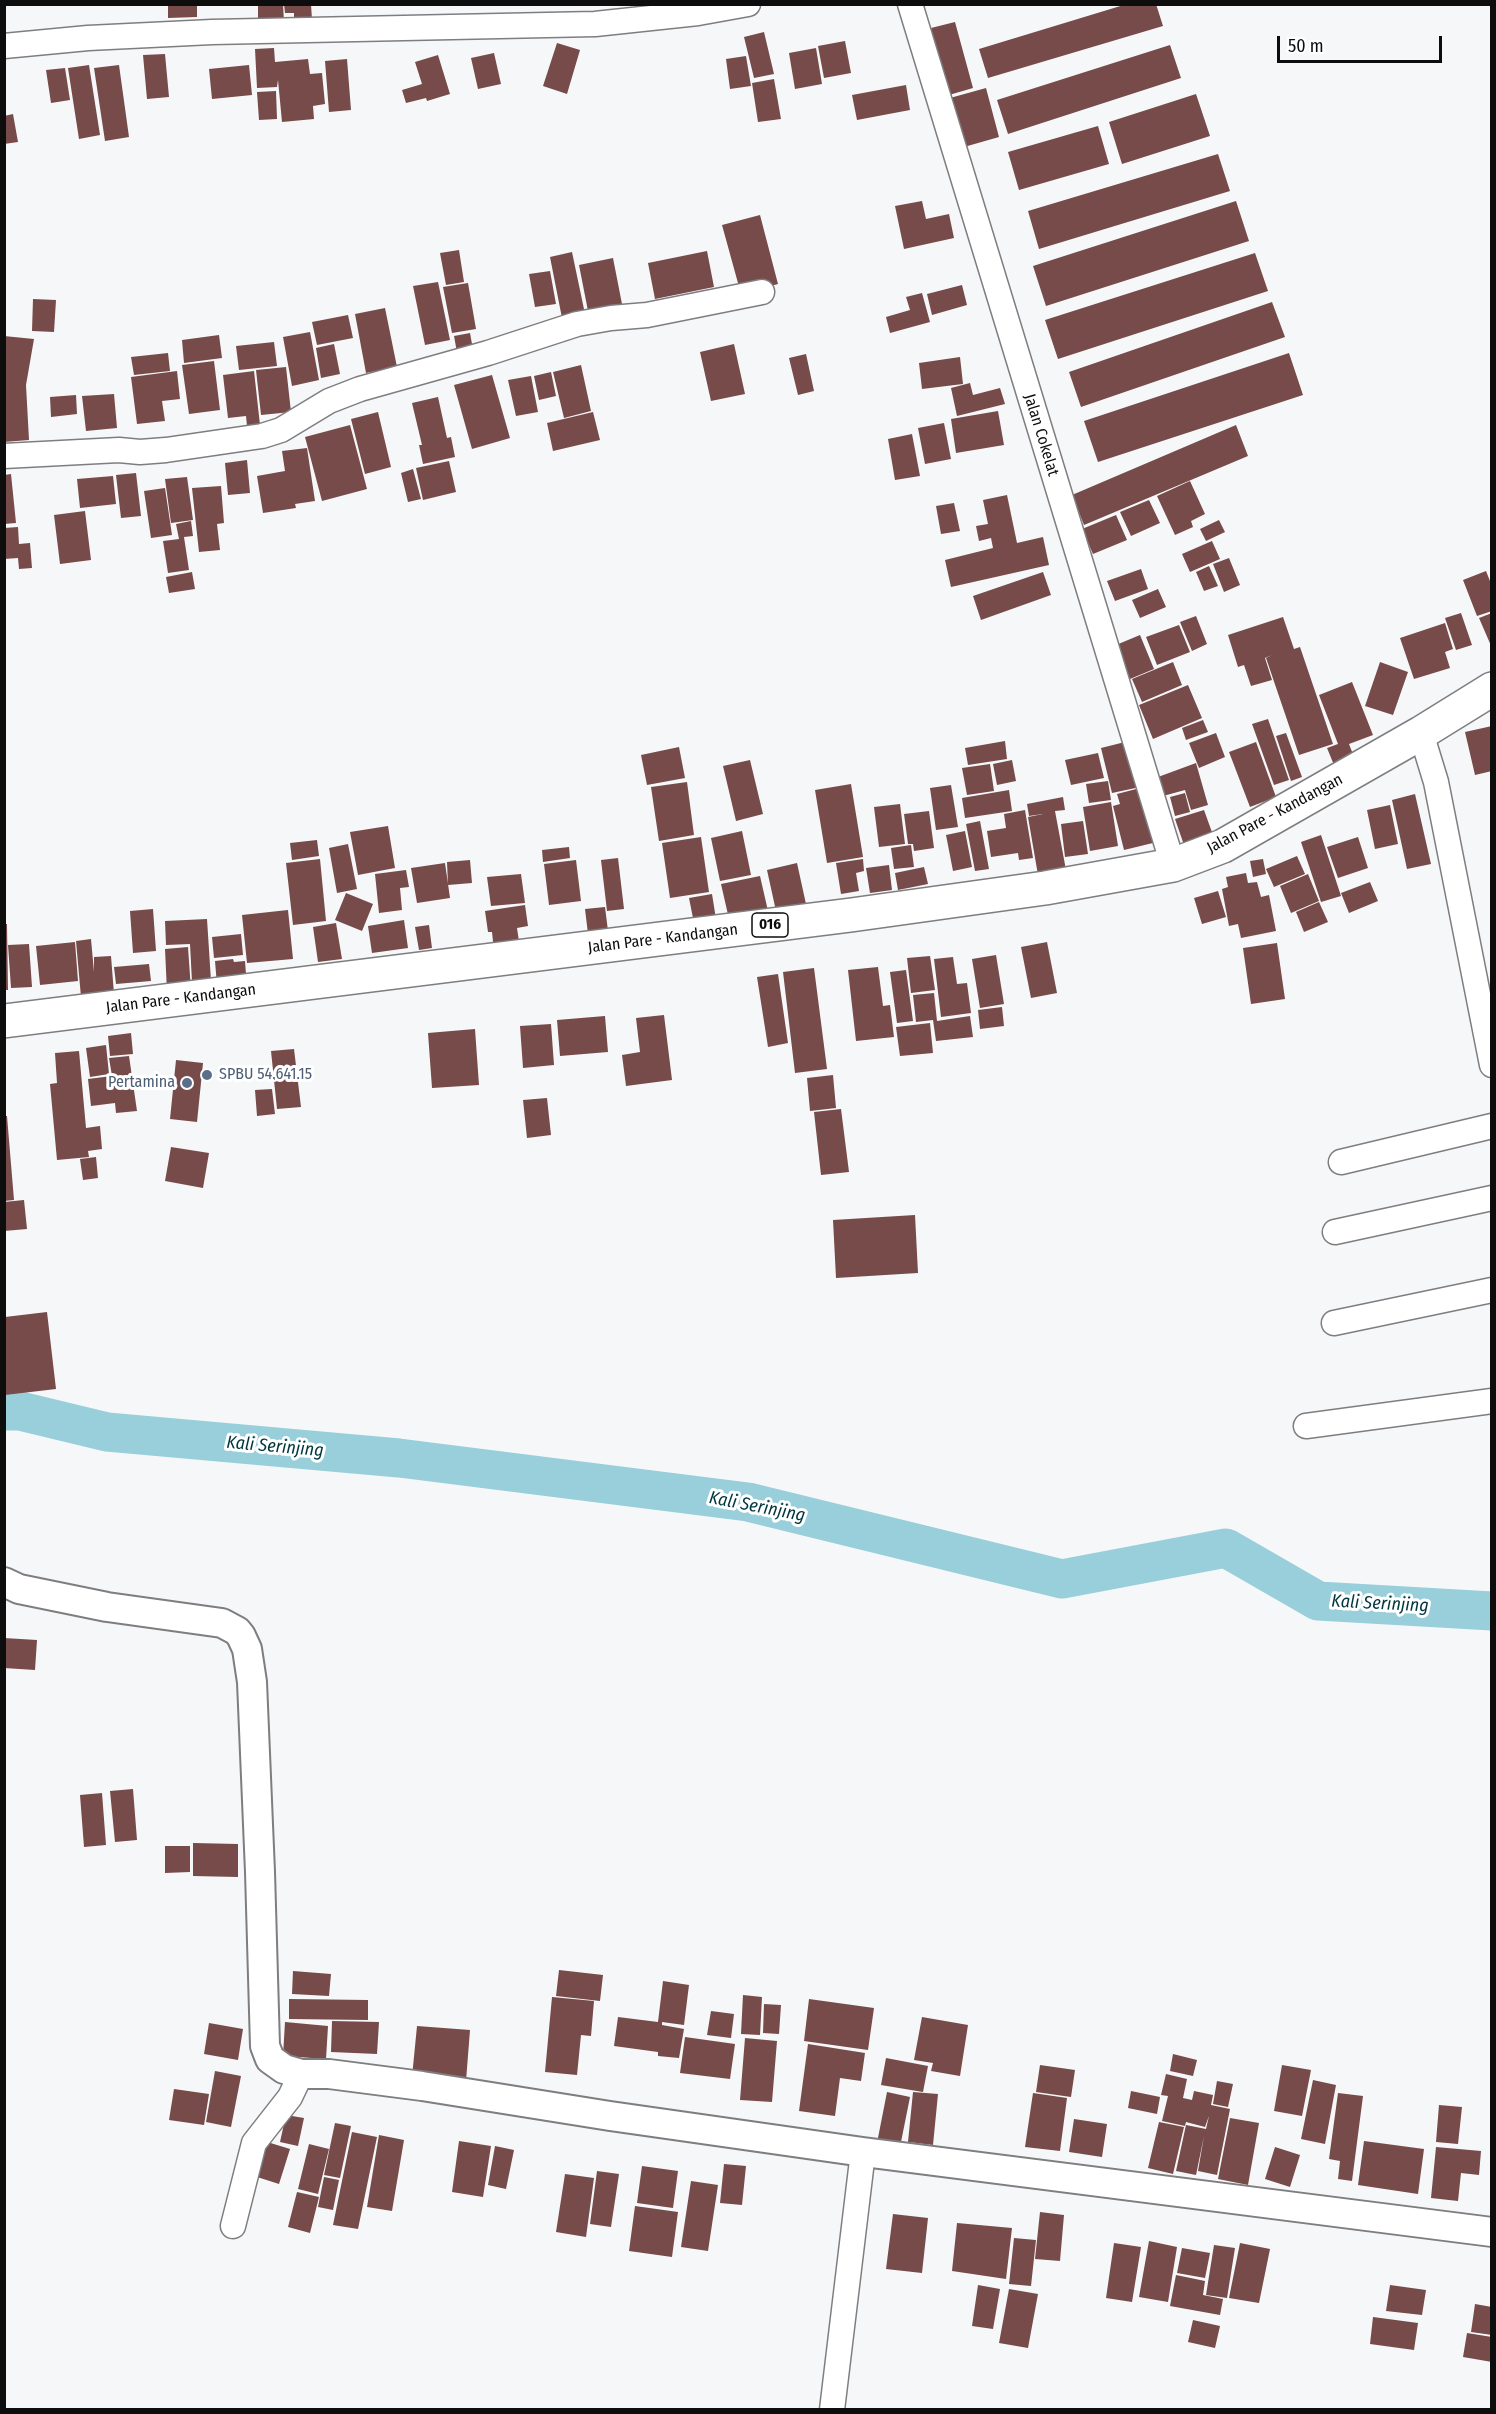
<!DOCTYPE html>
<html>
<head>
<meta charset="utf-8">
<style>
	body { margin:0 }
	#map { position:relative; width:1496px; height:2414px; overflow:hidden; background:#f6f7f9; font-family:"Fira Sans Condensed",sans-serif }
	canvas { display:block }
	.frame { position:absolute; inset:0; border:6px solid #0d0d0e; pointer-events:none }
	.scale { position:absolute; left:1277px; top:36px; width:165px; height:27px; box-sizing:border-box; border:3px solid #0d0d0e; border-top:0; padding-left:8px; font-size:18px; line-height:21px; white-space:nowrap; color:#0d0d0e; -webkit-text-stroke:4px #fff; paint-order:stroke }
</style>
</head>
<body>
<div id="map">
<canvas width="1496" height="2414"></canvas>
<div class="frame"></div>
<div class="scale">50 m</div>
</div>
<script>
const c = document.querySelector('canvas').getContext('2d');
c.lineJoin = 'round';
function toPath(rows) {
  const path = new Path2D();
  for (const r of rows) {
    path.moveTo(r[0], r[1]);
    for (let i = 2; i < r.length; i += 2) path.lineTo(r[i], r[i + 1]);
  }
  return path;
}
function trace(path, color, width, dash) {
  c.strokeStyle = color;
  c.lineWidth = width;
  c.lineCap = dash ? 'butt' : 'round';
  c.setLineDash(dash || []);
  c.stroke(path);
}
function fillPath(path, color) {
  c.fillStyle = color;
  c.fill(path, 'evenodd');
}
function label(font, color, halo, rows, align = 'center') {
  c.font = font + ' "Fira Sans Condensed",sans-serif';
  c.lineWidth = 6;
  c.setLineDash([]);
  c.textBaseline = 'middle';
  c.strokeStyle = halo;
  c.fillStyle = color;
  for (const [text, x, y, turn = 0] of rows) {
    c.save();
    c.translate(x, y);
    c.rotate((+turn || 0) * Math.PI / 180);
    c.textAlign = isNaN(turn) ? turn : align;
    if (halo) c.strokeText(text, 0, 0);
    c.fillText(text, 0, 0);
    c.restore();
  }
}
trace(toPath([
	[4,1411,20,1411,107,1432,399,1458,748,1502,1062,1579,1226,1548,1318,1601,1492,1611]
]), '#98cfda', 39);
fillPath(toPath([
	[168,4,197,4,197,17,168,18],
	[258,4,283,4,284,22,258,22],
	[284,4,311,4,312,20,294,20,294,13,285,13],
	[1127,4,1156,4,1163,26,988,78,979,49],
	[955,22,973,88,949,95,931,28],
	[764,32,774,74,754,78,744,37],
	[845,41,851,73,824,78,818,46],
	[557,43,580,50,567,94,543,86],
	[1170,45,1181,78,1008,134,997,100],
	[274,48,275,62,308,59,310,74,322,73,325,104,313,106,314,119,282,122,278,80,277,87,257,88,255,49],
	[816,48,822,84,795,89,789,53],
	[494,53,501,84,478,89,471,58],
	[165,54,169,97,147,99,143,55],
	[438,55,450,94,427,101,426,98,406,103,402,90,422,84,415,62],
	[746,56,751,86,730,89,726,59],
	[347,59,351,110,329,112,325,61],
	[89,65,100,135,79,139,68,68],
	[119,65,129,137,105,141,94,68],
	[249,65,252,95,212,99,209,69],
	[65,68,70,100,51,103,46,70],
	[774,79,781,119,758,122,752,83],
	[906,85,910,110,857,120,852,95],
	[986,88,999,137,964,147,950,98],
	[276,91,277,119,259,120,257,92],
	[1196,94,1210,136,1122,164,1109,122],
	[13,114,18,142,4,144,4,116],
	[1098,126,1109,164,1019,190,1008,152],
	[1218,154,1230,191,1039,249,1028,211],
	[922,201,926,219,949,214,954,238,904,249,895,206],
	[1236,201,1249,241,1046,306,1033,266],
	[760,215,778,284,741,294,722,225],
	[459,250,464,282,446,285,440,253],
	[707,251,714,287,655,299,648,263],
	[572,252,585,314,562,318,550,257],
	[1255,253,1268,291,1058,359,1045,320],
	[613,258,622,304,588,311,579,265],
	[550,271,556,304,535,307,529,274],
	[438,282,450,340,425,345,413,286],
	[468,283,476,329,452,333,443,287],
	[962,285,967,305,932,315,927,294],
	[922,293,930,322,890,333,886,317,910,310,906,297],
	[33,299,56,300,54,332,32,331],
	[1272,302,1285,337,1081,407,1069,372],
	[385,308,397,367,366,373,355,314],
	[348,315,353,338,317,345,312,322],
	[310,332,319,380,292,386,283,337],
	[470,333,474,355,458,358,454,336],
	[219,335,222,358,184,363,182,340],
	[4,336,34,339,26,385,29,440,4,442],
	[274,342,277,366,239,370,236,346],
	[334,344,340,374,321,378,316,348],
	[734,344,745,394,711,401,700,352],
	[168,353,170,371,134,375,131,357],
	[1289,353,1303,395,1098,462,1084,421],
	[806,354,814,391,798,395,789,358],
	[960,357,963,384,922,389,919,363],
	[214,361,220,410,189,414,182,365],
	[581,365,591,411,564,418,553,372],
	[286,367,291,412,261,415,256,370],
	[177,371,180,399,162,401,165,421,137,424,131,377],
	[254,371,261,434,248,436,246,416,228,418,223,375],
	[551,372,556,396,539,400,534,376],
	[492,375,510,438,472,449,454,385],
	[531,376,538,412,516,416,508,380],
	[970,383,973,395,1000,388,1005,404,957,416,951,388],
	[114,394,117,428,86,431,82,396],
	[76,395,77,414,51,417,50,397],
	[438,397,447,438,451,437,455,457,423,464,419,445,422,445,412,403],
	[998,411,1004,445,956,453,951,419],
	[378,412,391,467,365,474,351,419],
	[593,412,600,440,553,451,547,423],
	[944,423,951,459,925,464,918,428],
	[350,425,367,489,322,501,305,437],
	[1236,425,1248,456,1084,525,1072,495],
	[912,434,920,476,895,480,888,439],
	[307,448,315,501,295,504,296,508,263,513,257,476,285,471,282,451],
	[247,460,250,493,228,495,225,463],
	[449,461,456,492,423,500,416,468],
	[413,469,421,499,408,502,401,473],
	[136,473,141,516,121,518,116,475],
	[11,474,16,523,4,524,4,475],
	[113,476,116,504,80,508,77,479],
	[187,477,193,520,171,523,165,479],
	[1190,481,1205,514,1191,521,1193,527,1175,535,1157,496],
	[221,486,224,523,217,524,220,550,199,552,192,488],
	[165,488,172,535,151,538,144,491],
	[1007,495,1017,543,1043,537,1049,565,951,587,945,560,993,548,991,538,979,541,976,526,988,524,983,500],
	[1149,500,1160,523,1131,536,1120,512],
	[954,503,960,531,941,534,936,506],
	[85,511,91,560,60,564,54,515],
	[1116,515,1127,540,1093,554,1082,529],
	[1219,520,1225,532,1206,541,1200,529],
	[191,521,193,536,184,537,189,570,168,573,163,541,179,539,176,524],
	[18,527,19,544,30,543,32,568,19,569,18,558,4,559,4,528],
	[1212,541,1220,559,1190,572,1182,554],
	[1229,558,1240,585,1224,592,1213,564],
	[1209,566,1218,586,1204,591,1196,572],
	[1141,569,1148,589,1115,601,1107,581],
	[1486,571,1492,586,1492,611,1477,616,1463,580],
	[192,572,195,589,169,593,166,577],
	[1043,572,1051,595,981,620,973,596],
	[1158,589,1166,607,1140,618,1132,600],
	[1461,613,1472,645,1456,650,1445,618],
	[1492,613,1492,648,1479,618],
	[1196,616,1207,644,1192,651,1180,622],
	[1283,617,1294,649,1300,647,1333,744,1299,755,1266,658,1272,655,1265,658,1272,680,1251,686,1244,665,1238,667,1228,635],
	[1445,623,1453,649,1445,652,1450,668,1414,679,1400,638],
	[1179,625,1190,652,1157,665,1146,637],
	[1140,635,1154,669,1130,679,1116,645],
	[1173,662,1182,685,1142,702,1132,679],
	[1380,662,1408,672,1393,715,1365,706],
	[1352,682,1373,735,1349,744,1354,757,1334,765,1327,748,1338,744,1319,695],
	[1188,685,1202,718,1153,739,1139,705],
	[1268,719,1289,780,1274,785,1252,724],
	[1203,720,1208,732,1186,740,1182,728],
	[1492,726,1492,771,1475,775,1465,732],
	[1216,733,1225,757,1199,768,1189,743],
	[1286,733,1302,777,1291,781,1276,736],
	[1005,741,1007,759,968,765,965,748],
	[1129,741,1140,787,1112,793,1101,748],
	[1256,742,1276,797,1250,807,1229,752],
	[679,747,685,778,647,785,641,755],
	[1098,753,1104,778,1071,785,1065,760],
	[750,760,763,814,736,821,723,766],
	[1012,760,1016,781,997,785,993,764],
	[1196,763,1208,805,1191,810,1185,790,1163,796,1158,777],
	[990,764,994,791,967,795,962,768],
	[1108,781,1111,800,1089,803,1086,784],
	[687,782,694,835,659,841,651,787],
	[851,784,863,857,827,863,815,790],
	[951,785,958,827,936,830,930,788],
	[1140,788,1157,842,1124,850,1113,806,1120,804,1117,794],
	[1009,790,1012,811,965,818,962,798],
	[1185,793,1190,812,1175,816,1170,797],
	[1415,794,1431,864,1407,869,1392,800],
	[1063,797,1065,810,1055,811,1066,870,1038,875,1028,817,1043,814,1029,816,1027,804],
	[1111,802,1118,846,1090,851,1083,807],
	[900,804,905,844,879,847,874,807],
	[1390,805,1398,844,1375,849,1367,810],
	[1025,810,1033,858,1019,860,1018,853,991,857,987,831,1006,828,1004,814],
	[1204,810,1213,835,1184,845,1175,819],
	[929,811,934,848,914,851,913,844,908,844,904,814],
	[980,821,989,869,975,871,966,824],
	[1083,821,1088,854,1065,857,1061,824],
	[388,826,395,868,358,875,350,832],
	[742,831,751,875,720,881,711,838],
	[965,831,972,867,953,871,946,835],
	[1321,835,1341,896,1321,902,1301,842],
	[701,837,709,892,670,898,662,843],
	[1358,837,1368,868,1338,878,1327,847],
	[317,840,319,856,292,860,290,843],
	[348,844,357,889,337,893,329,848],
	[911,845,914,867,894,869,891,848],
	[569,847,570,858,543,862,542,850],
	[1297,856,1305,874,1274,887,1266,869],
	[618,858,624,909,607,911,601,860],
	[320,859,326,921,293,925,286,863],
	[863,859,864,871,856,873,859,891,841,894,836,863],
	[1263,859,1266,874,1253,877,1250,861],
	[470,860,472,883,448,885,447,862],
	[576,860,581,901,549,905,544,864],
	[445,863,450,898,417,903,411,868],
	[797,863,806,904,776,911,767,870],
	[889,865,892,890,870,893,866,868],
	[924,867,928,884,898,890,895,873],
	[406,870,409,887,400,888,402,910,379,913,375,874],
	[1246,873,1248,883,1257,882,1261,897,1269,895,1276,931,1241,938,1238,924,1229,926,1222,889,1228,887,1226,877],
	[521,874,525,903,491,906,487,877],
	[1308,874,1319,901,1291,913,1280,886],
	[760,876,768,911,729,919,721,884],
	[1370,882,1378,901,1349,913,1341,893],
	[1218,891,1226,917,1202,924,1194,898],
	[346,893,373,904,362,931,335,920],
	[712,894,716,919,694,923,689,898],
	[1319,902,1328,922,1304,932,1296,912],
	[525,905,528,926,517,928,520,948,494,951,492,932,488,932,485,911],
	[605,907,608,931,588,934,585,909],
	[153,909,156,951,133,953,130,911],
	[288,910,293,959,247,963,242,915],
	[207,919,211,981,192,982,190,944,166,945,165,921],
	[404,920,408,948,372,953,368,926],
	[336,923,342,959,318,962,313,927],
	[4,924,7,924,8,990,4,990],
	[429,925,432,948,419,950,415,927],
	[241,934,243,955,214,958,212,937],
	[91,939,94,972,94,957,111,956,114,994,81,997,76,941],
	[75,942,78,981,40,985,36,946],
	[1047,942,1057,993,1031,998,1021,947],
	[1277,943,1285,999,1251,1004,1243,948],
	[29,944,32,987,11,988,8,945],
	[188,947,191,990,167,992,165,949],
	[996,955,1004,1004,980,1008,972,959],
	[930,956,935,990,911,993,907,958],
	[953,957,957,984,967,983,971,1013,941,1017,934,959],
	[233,959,234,962,245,961,246,974,235,975,235,983,217,985,215,961],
	[149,964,151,981,116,984,114,967],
	[878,967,883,1006,890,1005,894,1037,856,1041,848,970],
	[814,968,827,1069,795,1073,783,972],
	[906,970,913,1021,897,1023,890,972],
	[778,974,788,1043,768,1047,757,977],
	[934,993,937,1021,970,1016,973,1037,936,1041,933,1020,916,1022,913,995],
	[1002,1007,1004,1026,980,1029,978,1010],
	[664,1015,672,1080,626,1086,622,1055,640,1052,636,1018],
	[605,1016,608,1052,560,1056,557,1020],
	[930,1023,933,1053,900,1056,896,1027],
	[551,1024,554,1065,523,1068,520,1026],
	[475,1029,479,1085,432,1088,428,1033],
	[131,1033,133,1054,110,1056,108,1036],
	[106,1045,109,1074,90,1077,86,1048],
	[294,1049,301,1107,277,1109,271,1051],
	[79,1051,86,1128,100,1126,102,1149,88,1151,89,1157,57,1160,50,1084,57,1083,55,1053],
	[129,1056,137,1111,116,1113,115,1103,91,1106,88,1079,112,1076,109,1058],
	[176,1060,203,1063,197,1122,170,1119],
	[833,1075,836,1108,810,1111,807,1078],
	[272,1089,275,1114,257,1116,255,1090],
	[547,1098,551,1135,527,1138,523,1100],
	[841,1109,849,1172,821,1175,814,1112],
	[4,1116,7,1116,14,1200,4,1201],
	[171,1147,209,1153,203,1188,165,1181],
	[96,1157,98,1178,83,1180,80,1159],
	[24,1200,27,1229,4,1231,4,1202],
	[915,1215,918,1273,836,1278,833,1220],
	[47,1312,56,1389,5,1395,5,1317],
	[4,1638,37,1640,35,1670,4,1668],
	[133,1789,137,1840,115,1842,110,1791],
	[102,1793,106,1845,84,1847,80,1795],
	[193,1843,238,1844,238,1877,193,1876],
	[165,1846,190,1846,190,1872,165,1873],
	[559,1970,603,1975,600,2001,556,1996],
	[293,1971,331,1974,329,1996,292,1994],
	[663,1981,689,1985,684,2025,662,2022,662,2025,684,2029,679,2058,658,2056,658,2052,614,2046,618,2017,658,2022],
	[743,1995,762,1997,760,2035,741,2034],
	[552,1997,594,2001,591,2036,581,2035,577,2075,545,2072],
	[289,1999,368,2000,368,2020,289,2019],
	[809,1999,874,2008,868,2050,804,2041],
	[764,2004,781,2005,779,2034,763,2033],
	[711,2011,734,2014,731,2038,707,2035],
	[922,2017,968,2025,960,2076,931,2071,933,2063,914,2060],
	[332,2021,379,2022,377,2054,331,2052],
	[285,2022,328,2026,326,2059,283,2056],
	[209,2023,243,2029,238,2060,204,2054],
	[417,2026,470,2030,466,2081,412,2077],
	[685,2037,735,2044,730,2079,680,2073],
	[745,2038,777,2041,772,2102,740,2100],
	[808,2044,865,2053,861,2081,840,2078,835,2116,799,2111],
	[1173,2054,1197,2060,1193,2076,1170,2071],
	[886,2058,928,2066,923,2092,881,2085],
	[1040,2065,1075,2070,1071,2097,1036,2092],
	[1282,2065,1311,2070,1302,2116,1274,2111],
	[215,2071,241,2076,231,2127,206,2122],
	[1166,2074,1187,2079,1183,2098,1192,2100,1194,2091,1213,2095,1211,2105,1230,2109,1217,2175,1198,2171,1204,2136,1196,2175,1176,2171,1186,2125,1206,2129,1209,2116,1205,2127,1186,2122,1185,2126,1162,2121,1168,2096,1161,2095],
	[1313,2080,1336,2085,1325,2144,1301,2139],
	[1217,2081,1233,2084,1228,2107,1213,2104],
	[174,2089,209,2094,204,2125,169,2120],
	[1131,2091,1160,2097,1157,2114,1128,2108],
	[887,2092,910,2097,900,2147,877,2143],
	[913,2092,938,2094,933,2145,908,2142],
	[1033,2093,1067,2098,1060,2151,1025,2147],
	[1338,2093,1363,2096,1352,2181,1338,2179,1340,2161,1329,2159],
	[1439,2105,1462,2107,1458,2144,1436,2142],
	[286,2115,304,2118,298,2146,280,2142],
	[1230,2118,1259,2123,1248,2185,1218,2179],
	[1074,2119,1107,2124,1102,2157,1069,2152],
	[1159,2122,1184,2127,1173,2174,1148,2168],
	[335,2123,351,2126,340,2178,324,2175],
	[352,2132,377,2137,358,2229,333,2225],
	[379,2135,404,2140,392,2211,367,2207],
	[264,2141,290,2149,279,2184,254,2176],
	[459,2141,491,2146,483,2197,452,2192],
	[1364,2141,1424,2149,1418,2194,1358,2185],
	[309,2144,329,2149,318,2194,298,2189],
	[495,2146,514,2150,506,2189,488,2185],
	[1275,2147,1300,2155,1290,2187,1265,2179],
	[1436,2147,1481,2151,1479,2175,1461,2173,1458,2201,1431,2198],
	[724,2164,746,2166,742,2205,720,2203],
	[642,2166,678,2171,673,2208,637,2203],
	[597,2171,619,2174,611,2227,590,2224],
	[565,2174,594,2178,586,2237,556,2232],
	[324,2177,339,2180,333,2210,318,2207],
	[691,2181,718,2185,708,2251,681,2247],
	[297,2192,319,2197,310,2233,288,2227],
	[635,2206,678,2212,672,2257,629,2251],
	[1040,2212,1064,2215,1060,2261,1035,2259],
	[893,2214,928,2218,922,2273,886,2269],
	[957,2223,1012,2228,1006,2279,952,2271],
	[1014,2238,1036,2240,1031,2286,1009,2284],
	[1149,2241,1177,2247,1168,2302,1139,2297],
	[1114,2243,1141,2247,1132,2302,1106,2298],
	[1240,2243,1270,2249,1259,2303,1229,2298],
	[1214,2245,1235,2248,1227,2298,1206,2295],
	[1182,2248,1210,2253,1205,2278,1177,2273],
	[1176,2275,1205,2281,1203,2295,1223,2299,1220,2315,1170,2306],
	[978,2285,1000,2289,993,2329,972,2326],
	[1390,2285,1426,2290,1422,2315,1386,2311],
	[1009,2289,1038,2294,1028,2348,999,2343],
	[1475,2304,1492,2307,1492,2335,1471,2332],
	[1373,2317,1418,2323,1414,2350,1370,2344],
	[1193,2320,1220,2326,1215,2348,1188,2342],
	[1467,2333,1492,2337,1492,2362,1463,2357]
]), '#764b4a');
const minor = toPath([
	[910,4,1173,865],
	[4,46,88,38,212,32,595,24,698,13,748,4],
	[4,456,119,450,140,452,166,450,262,436,281,430,329,401,360,389,488,353,577,324,611,318,647,315,762,292],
	[1421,733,1436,782,1492,1065],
	[1341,1162,1492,1126],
	[1335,1232,1492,1198],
	[1334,1323,1492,1290],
	[1306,1426,1492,1401],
	[233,2226,254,2143,290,2097,301,2074],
	[832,2410,863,2152]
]);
const tertiary = toPath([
	[4,1582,19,1589,107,1607,222,1623,237,1631,241,1636,247,1649,252,1682,260,1872,265,2046,270,2059,284,2069,301,2074,329,2074,422,2086,610,2116,863,2152,1492,2232]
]);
const primary = toPath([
	[4,1021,851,915,1045,888,1173,865,1223,846,1421,733,1492,689]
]);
trace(minor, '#7e7e80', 27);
trace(tertiary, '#7e7e80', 32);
trace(primary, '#7e7e80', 36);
trace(minor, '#fff', 24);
trace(tertiary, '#fff', 28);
trace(primary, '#fff', 33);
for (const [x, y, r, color] of [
	[207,1075,6,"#5c6f8a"],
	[187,1083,6,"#5c6f8a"]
]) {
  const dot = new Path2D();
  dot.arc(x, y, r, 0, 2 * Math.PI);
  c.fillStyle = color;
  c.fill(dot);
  trace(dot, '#fff', 2);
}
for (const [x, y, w] of [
	[770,925,36]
]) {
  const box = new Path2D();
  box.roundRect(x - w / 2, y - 12, w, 24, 4.5);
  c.fillStyle = '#fff';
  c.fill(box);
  trace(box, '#0d0d0e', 1.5);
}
label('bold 15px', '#0d0d0e', null, [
	["016",770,925]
]);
label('16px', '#0d0d0e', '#fff', [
	["Jalan Cokelat",1041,435,73],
	["Jalan Pare - Kandangan",1275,814,-28],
	["Jalan Pare - Kandangan",663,939,-7],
	["Jalan Pare - Kandangan",181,999,-7]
]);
label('16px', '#4e5e75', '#fff', [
	["SPBU 54.641.15",219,1075],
	["Pertamina",175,1083,"right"]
], 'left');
label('italic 18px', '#00363e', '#fff', [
	["Kali Serinjing",275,1447,5],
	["Kali Serinjing",757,1507,11],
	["Kali Serinjing",1380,1604,3]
]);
</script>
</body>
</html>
